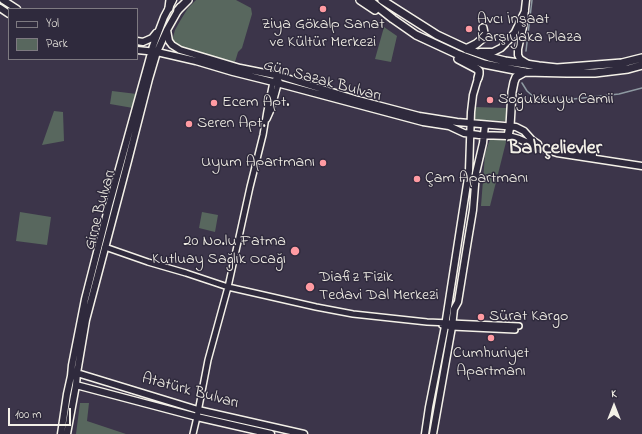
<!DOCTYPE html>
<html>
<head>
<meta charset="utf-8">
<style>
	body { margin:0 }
	#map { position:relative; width:642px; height:434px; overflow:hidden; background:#3c354a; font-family:"Indie Flower",sans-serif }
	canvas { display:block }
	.legend { position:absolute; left:8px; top:8px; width:130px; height:52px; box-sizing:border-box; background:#2f2a3d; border:1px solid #7e7a81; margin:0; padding:5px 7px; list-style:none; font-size:12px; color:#f4f1e8 }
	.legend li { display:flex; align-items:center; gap:8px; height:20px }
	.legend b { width:20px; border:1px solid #7e7a81 }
	.north { position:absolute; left:594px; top:386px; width:40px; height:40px; -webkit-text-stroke:3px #2f2a3d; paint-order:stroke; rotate:0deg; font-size:11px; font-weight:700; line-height:16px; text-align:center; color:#f4f1e8 }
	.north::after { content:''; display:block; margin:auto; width:14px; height:18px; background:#f4f1e8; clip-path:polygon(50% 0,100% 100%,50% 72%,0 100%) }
	.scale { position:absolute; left:8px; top:408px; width:63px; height:18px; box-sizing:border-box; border:2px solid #f4f1e8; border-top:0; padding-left:5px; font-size:12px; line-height:14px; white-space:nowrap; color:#f4f1e8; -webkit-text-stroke:3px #2f2a3d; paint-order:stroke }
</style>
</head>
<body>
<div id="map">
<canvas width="642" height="434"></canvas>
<ul class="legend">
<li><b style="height:5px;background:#2f2a3d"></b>Yol</li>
<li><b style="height:11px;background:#58675e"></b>Park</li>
</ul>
<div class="north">K</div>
<div class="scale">100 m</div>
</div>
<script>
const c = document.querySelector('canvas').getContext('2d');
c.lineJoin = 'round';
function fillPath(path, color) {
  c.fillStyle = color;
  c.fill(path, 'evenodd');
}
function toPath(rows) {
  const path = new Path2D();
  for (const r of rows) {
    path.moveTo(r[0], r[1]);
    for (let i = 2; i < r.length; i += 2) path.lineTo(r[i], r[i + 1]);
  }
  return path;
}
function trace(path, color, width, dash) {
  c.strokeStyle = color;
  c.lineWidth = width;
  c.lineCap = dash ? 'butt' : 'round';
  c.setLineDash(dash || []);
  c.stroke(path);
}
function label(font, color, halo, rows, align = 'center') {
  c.font = font + ' "Indie Flower",sans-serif';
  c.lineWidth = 3;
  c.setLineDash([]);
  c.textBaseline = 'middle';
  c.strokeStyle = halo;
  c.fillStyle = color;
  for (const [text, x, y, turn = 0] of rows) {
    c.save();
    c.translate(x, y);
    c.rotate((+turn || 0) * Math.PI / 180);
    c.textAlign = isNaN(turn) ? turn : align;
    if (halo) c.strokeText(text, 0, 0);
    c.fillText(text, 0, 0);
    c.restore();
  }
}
fillPath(toPath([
	[196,0,236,0,251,8,252,14,242,48,238,52,235,62,176,46,172,41,175,30,180,21,188,8],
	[384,27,397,36,391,62,375,59],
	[112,91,137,94,133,108,110,104],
	[475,107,506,108,506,121,475,120],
	[54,111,63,112,64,141,42,145],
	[507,138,490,206,481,206,485,154,490,139],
	[20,212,51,217,47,245,16,241],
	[202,212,218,215,215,232,199,228],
	[80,403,89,403,87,421,126,434,76,434]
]), '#58675e');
trace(toPath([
	[526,51,532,0],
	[522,83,527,91,535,98,555,101,619,94,642,88]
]), '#8e9aa2', 1.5);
const minor = toPath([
	[267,119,271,110,279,81],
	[105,247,148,262,186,273,228,287,316,307,353,314,427,322,519,326],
	[442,325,452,327,515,330],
	[193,434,197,417,208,360,228,287,250,187,263,135,267,111,273,82,280,76]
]);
const major = toPath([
	[3,0,17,9],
	[526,0,523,27,518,49,518,55,520,59,528,64],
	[0,8,9,14],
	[167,30,169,41,172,45,180,50,240,68,280,76,358,100,419,116,457,122,516,127,524,131,532,140,538,144],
	[137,41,143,42,152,38,156,33],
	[137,50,157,52,196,61,233,72,273,82,423,122,449,126,464,133,479,135,508,136,519,139,535,146,557,153,642,166],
	[480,52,493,52,501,48,508,41,515,32,525,11],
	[563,150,593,155],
	[74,375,77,373,198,410,304,434],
	[76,385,197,417,271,434],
	[61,434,67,394,71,376,72,365,85,299,109,205,153,46,164,17,173,0],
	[67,434,76,385,77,373,86,320,128,161,149,79,157,52,167,30,180,7],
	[425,434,429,407,445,326,469,171,471,112,473,95,478,78],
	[433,434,452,327,454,309,458,302,468,240,473,210,476,173,483,143,485,125]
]);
const highway = toPath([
	[360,0,375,10],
	[369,0,393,19,416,35,457,54,484,64,525,72,567,73,595,73,628,69,642,65],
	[382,0,437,35,469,50,489,57,505,61,539,66,557,68,622,63,642,58],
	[169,8,170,0],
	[178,10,188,0],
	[466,49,476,44,482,39,484,33,483,28],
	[458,59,477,69,479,71,479,74,478,78],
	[508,136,510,126,512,92,514,82,516,77,525,72]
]);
trace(minor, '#f4f1e8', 8);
trace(major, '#f4f1e8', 9);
trace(highway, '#f4f1e8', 10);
trace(minor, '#2f2a3d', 5);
trace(major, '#2f2a3d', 6);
trace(highway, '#2f2a3d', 7);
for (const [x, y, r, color] of [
	[323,9,4,"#ff9aa2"],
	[469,29,4,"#ff9aa2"],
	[490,100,4,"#ff9aa2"],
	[214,103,4,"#ff9aa2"],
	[189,124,4,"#ff9aa2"],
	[323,163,4,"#ff9aa2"],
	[417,179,4,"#ff9aa2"],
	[295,251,5,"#ff9aa2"],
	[310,287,5,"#ff9aa2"],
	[481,317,4,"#ff9aa2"],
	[491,338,4,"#ff9aa2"]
]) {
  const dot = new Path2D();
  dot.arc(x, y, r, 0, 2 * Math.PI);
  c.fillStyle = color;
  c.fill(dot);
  trace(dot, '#2f2a3d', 1.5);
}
label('16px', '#f4f1e8', '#2f2a3d', [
	["Avcı İnşaat",477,20],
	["Karşıyaka Plaza",477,38],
	["Ziya Gökalp Sanat",323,25,"center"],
	["ve Kültür Merkezi",323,43,"center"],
	["Soğukkuyu Camii",498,100],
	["Ecem Apt.",222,103],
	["Seren Apt.",197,124],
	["Uyum Apartmanı",315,163,"right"],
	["Çam Apartmanı",425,179],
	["20 No.lu Fatma",286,242,"right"],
	["Kutluay Sağlık Ocağı",286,260,"right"],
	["Diafiz Fizik",319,278],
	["Tedavi Dal Merkezi",319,296],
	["Sürat Kargo",489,317],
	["Cumhuriyet",491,354,"center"],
	["Apartmanı",491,372,"center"]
], 'left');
label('16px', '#f4f1e8', '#2f2a3d', [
	["Gün Sazak Bulvarı",322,82,15],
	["Girne Bulvarı",101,210,-75],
	["Atatürk Bulvarı",190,392,15]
]);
label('bold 20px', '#f4f1e8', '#2f2a3d', [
	["Bahçelievler",555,150]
]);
</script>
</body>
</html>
